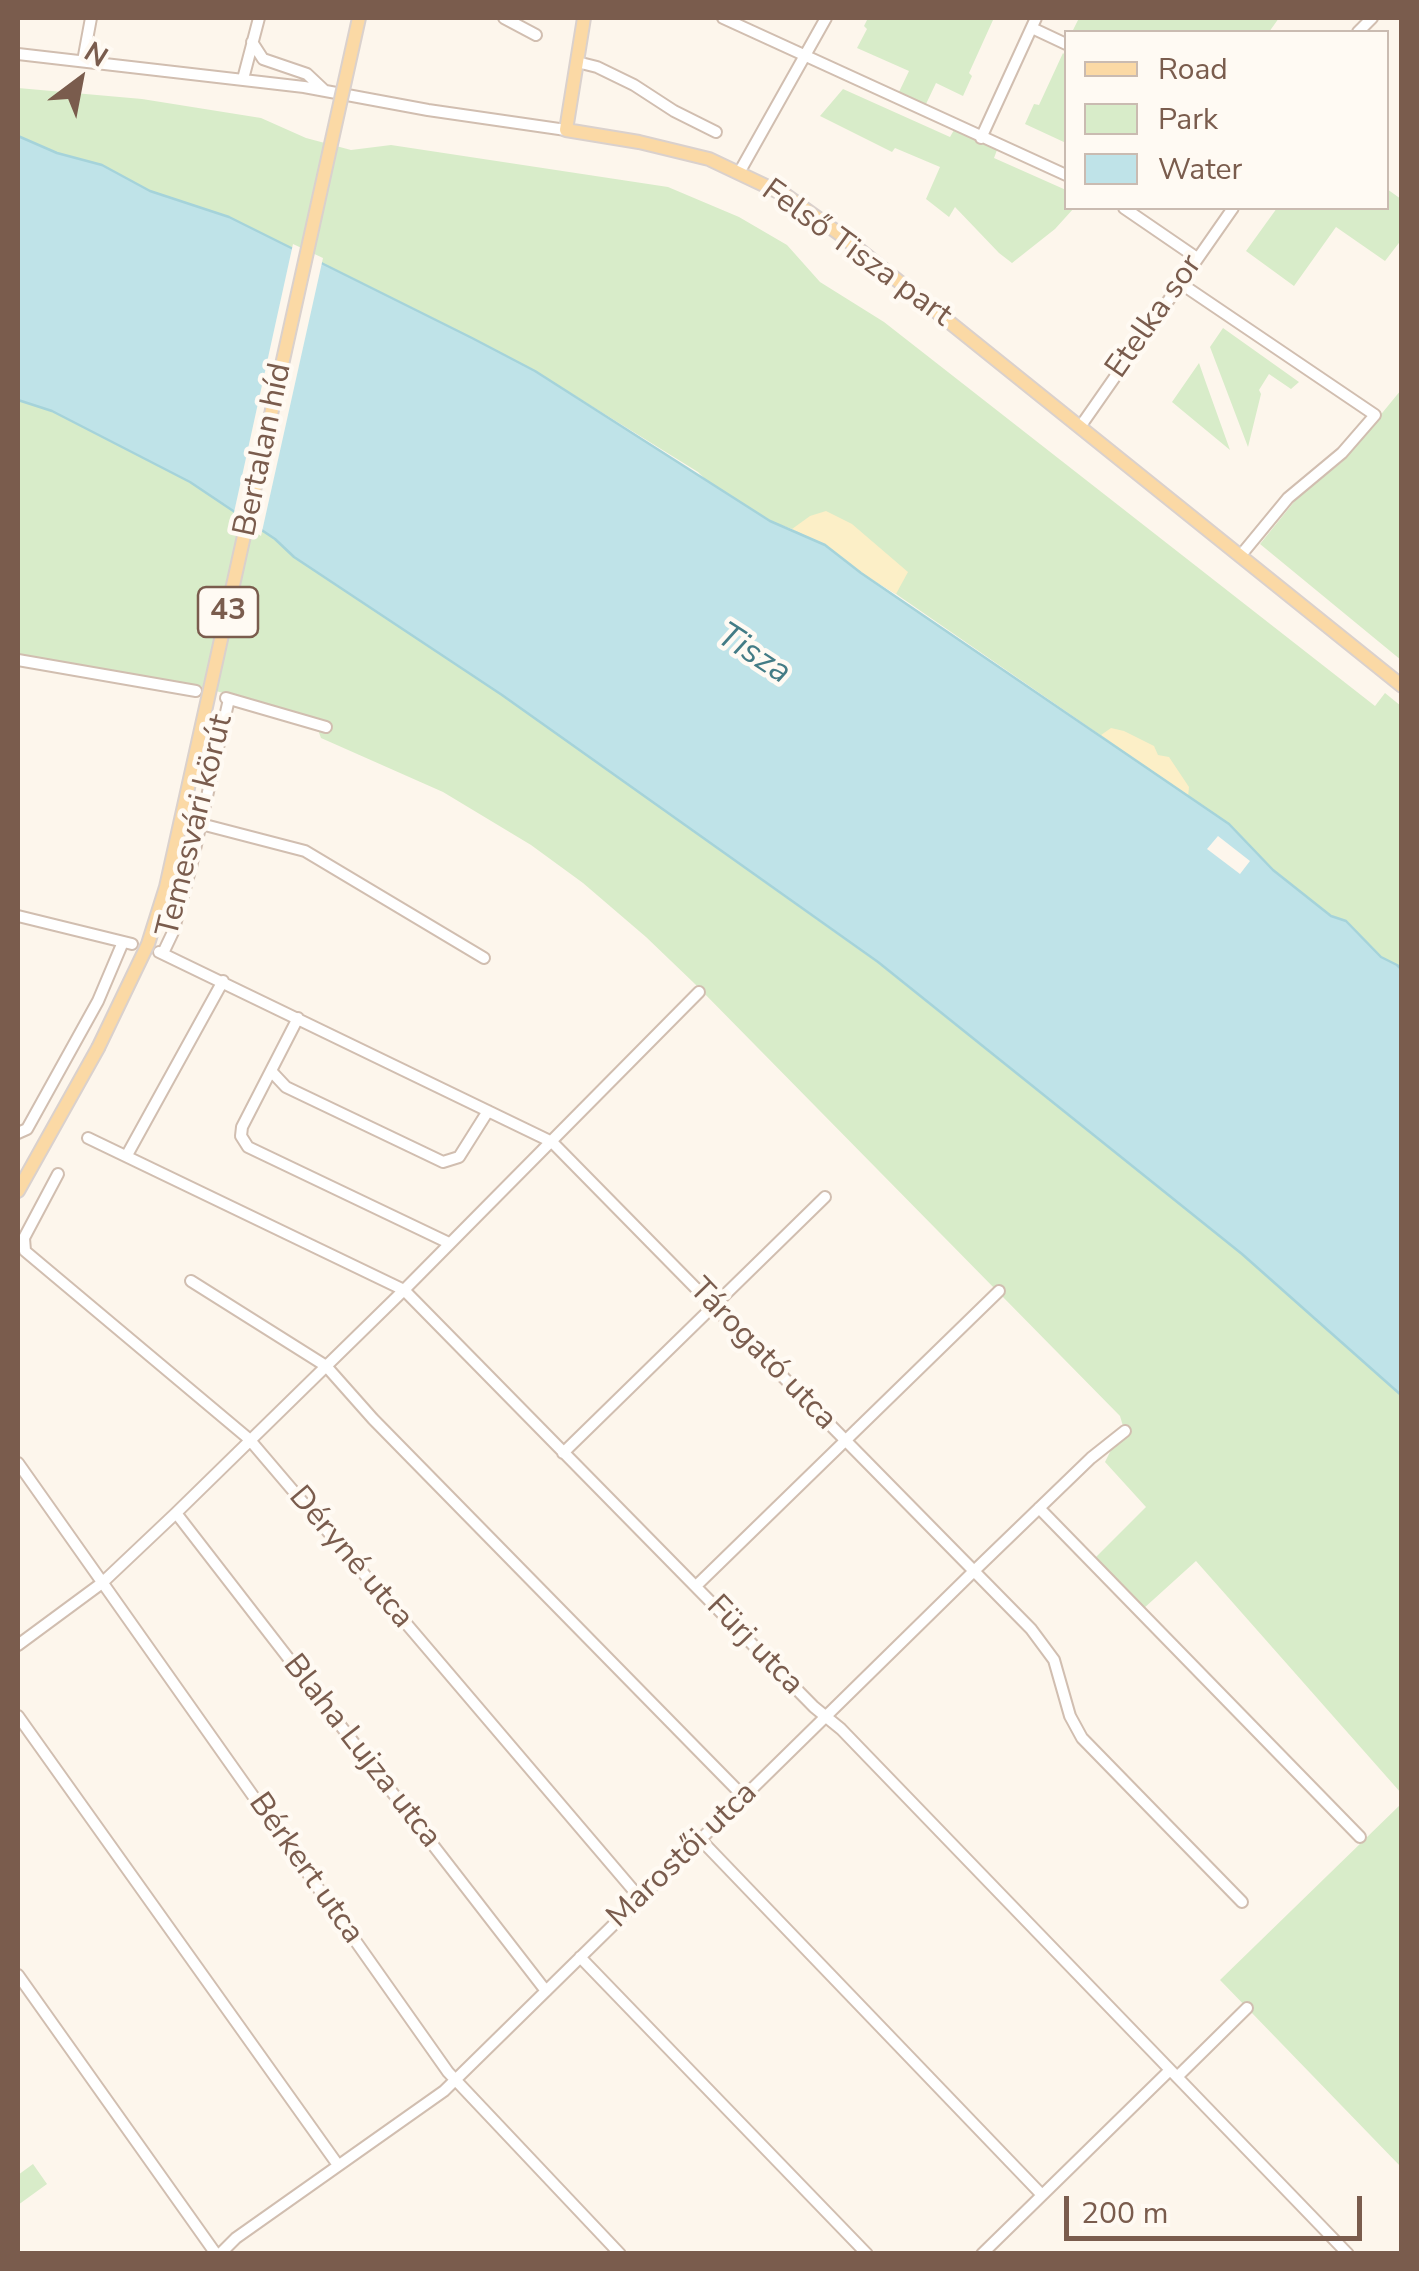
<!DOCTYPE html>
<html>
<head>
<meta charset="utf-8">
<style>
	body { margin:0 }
	#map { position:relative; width:1419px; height:2271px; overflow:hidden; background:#fdf6ec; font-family:"Nunito Sans",sans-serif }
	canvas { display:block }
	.frame { position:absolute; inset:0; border:20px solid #7a5c4d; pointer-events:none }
	.legend { position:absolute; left:1064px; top:30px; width:325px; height:180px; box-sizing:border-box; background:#fffaf3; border:2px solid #cabbb1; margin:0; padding:12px 18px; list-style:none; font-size:30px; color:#7a5c4d }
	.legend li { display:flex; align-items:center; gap:20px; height:50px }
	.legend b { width:50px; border:2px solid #cabbb1 }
	.north { position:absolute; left:30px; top:30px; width:100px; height:100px; -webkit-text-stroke:8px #fffaf3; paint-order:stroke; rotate:32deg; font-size:28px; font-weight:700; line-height:40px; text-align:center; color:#7a5c4d }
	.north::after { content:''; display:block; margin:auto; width:35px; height:45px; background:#7a5c4d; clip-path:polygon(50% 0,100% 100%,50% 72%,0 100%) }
	.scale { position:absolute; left:1064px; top:2196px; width:298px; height:45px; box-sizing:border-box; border:5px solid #7a5c4d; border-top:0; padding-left:12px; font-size:30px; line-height:35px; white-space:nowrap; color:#7a5c4d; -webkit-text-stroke:8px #fffaf3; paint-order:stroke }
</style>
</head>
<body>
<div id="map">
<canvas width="1419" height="2271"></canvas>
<div class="frame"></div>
<ul class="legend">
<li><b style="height:12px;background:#fbd9a5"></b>Road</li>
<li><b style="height:28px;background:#d8ecc9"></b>Park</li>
<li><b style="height:28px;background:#bfe3e8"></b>Water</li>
</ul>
<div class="north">N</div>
<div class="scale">200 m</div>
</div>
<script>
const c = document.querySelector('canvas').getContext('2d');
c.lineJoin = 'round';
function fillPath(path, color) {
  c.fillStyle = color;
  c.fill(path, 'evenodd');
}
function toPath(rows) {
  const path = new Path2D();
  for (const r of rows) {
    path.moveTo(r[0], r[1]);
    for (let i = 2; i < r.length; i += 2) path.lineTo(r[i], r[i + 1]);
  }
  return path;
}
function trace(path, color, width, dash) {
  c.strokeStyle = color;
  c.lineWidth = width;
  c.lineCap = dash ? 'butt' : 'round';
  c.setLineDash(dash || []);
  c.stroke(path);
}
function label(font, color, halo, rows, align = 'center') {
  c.font = font + ' "Nunito Sans",sans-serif';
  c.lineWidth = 9;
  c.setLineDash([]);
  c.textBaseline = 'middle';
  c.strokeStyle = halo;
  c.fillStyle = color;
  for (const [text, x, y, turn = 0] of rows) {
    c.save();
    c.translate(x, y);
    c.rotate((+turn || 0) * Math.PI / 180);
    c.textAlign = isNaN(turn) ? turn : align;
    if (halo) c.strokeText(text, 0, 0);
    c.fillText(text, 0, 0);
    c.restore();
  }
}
fillPath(toPath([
	[868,18,998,18,993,20,969,73,972,76,963,96,936,83,926,104,899,92,909,71,857,48,867,29,864,26],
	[1079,18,1279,18,1269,32,1072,32],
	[1063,53,1066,56,1066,143,1025,124,1034,104,1039,105],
	[18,88,142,99,261,118,306,138,351,150,391,145,668,187,739,217,787,245,820,282,884,322,1375,706,1385,693,1401,706,1401,969,1381,957,1346,921,1331,916,1273,870,1229,824,896,594,792,529,770,521,710,484,698,472,535,371,472,338,229,217,150,191,102,165,57,153,18,136],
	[843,89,950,137,954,130,997,150,994,158,1066,190,1066,208,1074,208,1055,229,1012,263,999,253,955,207,949,217,926,199,940,167,895,148,892,152,820,116],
	[1387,189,1401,199,1402,239,1385,261,1336,227,1294,286,1246,251,1277,208,1386,208],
	[1223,328,1299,382,1291,389,1269,374,1259,390,1261,394,1248,447,1210,347],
	[1199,363,1206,383,1230,450,1172,402],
	[1401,390,1401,660,1260,544,1298,497,1342,462],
	[18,400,52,411,190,482,275,539,294,557,502,695,878,963,1242,1254,1401,1395,1401,1793,1196,1561,1143,1609,1095,1558,1146,1507,1105,1462,1123,1426,1120,1416,695,984,646,937,583,883,531,845,443,792,321,738,314,719,188,683,18,656],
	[1401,1804,1401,2167,1220,1980],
	[33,2164,47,2184,18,2205,18,2175]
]), '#d8ecc9');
fillPath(toPath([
	[826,511,852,524,908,572,896,594,861,573,825,545,792,529,810,516],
	[1111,728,1124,731,1154,746,1158,755,1169,757,1189,787,1188,797,1101,735]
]), '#fcefc7');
const water = toPath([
	[18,136,57,153,102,165,150,191,229,217,472,338,535,371,770,521,825,545,861,573,1229,824,1273,870,1331,916,1346,921,1381,957,1397,965,1401,969,1401,1395,1242,1254,878,962,502,695,294,557,275,539,190,482,52,411,18,400,18,136]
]);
fillPath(water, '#bfe3e8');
trace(water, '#a5d3da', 2.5);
fillPath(toPath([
	[293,244,323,258,261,536,233,517],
	[1218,836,1250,861,1240,874,1207,849]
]), '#fdf6ec');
const minor = toPath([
	[504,18,536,35],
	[723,18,1066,175],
	[1032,28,1066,44],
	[1358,32,1372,18],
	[252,42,263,59,307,74,325,91],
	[18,54,304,87,428,110,566,130],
	[83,61,91,18],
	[577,62,597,67,634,85,674,111,716,132],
	[243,79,259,18],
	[981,138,1036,18],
	[740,171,826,18],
	[1124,208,1197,258],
	[1180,283,1375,415,1342,453,1288,498,1241,555],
	[1080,427,1233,208],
	[18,660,196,691],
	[226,698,326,727],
	[201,824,305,851,484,958],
	[18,916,132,944],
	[159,952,552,1142,1031,1629,1054,1660,1070,1716,1082,1738,1242,1902],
	[163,953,173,932,191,867,229,699],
	[298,1018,242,1127,241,1136,248,1147,449,1243],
	[271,1071,286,1087,443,1162,459,1157,488,1111],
	[18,1133,27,1129,98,1001,123,942],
	[88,1138,404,1290,814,1707,841,1729,1348,2254],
	[127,1155,223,981],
	[58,1174,24,1238,25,1251,249,1439,640,1898],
	[191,1281,326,1366,373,1419,744,1797],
	[563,1453,825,1197],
	[18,1463,448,2072,620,2254],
	[1039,1508,1360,1837],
	[176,1513,546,1991],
	[696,1586,999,1291],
	[18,1645,102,1583,176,1513,404,1290,699,992],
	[18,1716,338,2165],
	[700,1839,1042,2195],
	[580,1957,867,2254],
	[18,1975,216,2254],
	[1177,2077,1247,2008],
	[220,2254,236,2238,444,2091,974,1571,1091,1458,1125,1431],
	[982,2254,1170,2070]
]);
const major = toPath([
	[584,18,566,130,639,142,709,159,787,196,841,235,1402,686],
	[18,1191,98,1048]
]);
trace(minor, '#d1beb0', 14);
trace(major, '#dad1cd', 16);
trace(minor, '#fff', 10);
trace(major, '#fbd9a5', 12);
const majorBridge = toPath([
	[98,1048,148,944,166,887,359,18]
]);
trace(majorBridge, '#dad1cd', 16, []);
trace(majorBridge, '#fbd9a5', 12);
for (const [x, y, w] of [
	[228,612,60]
]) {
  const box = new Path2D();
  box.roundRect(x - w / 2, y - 25, w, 50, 8);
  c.fillStyle = '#fffaf3';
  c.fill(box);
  trace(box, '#7a5c4d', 2.5);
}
label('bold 30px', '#7a5c4d', null, [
	["43",228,612]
]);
label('32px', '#7a5c4d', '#fffaf3', [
	["Felső Tisza part",856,254,36],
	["Etelka sor",1155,317,-55],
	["Bertalan híd",264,450,-78],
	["Temesvári körút",196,826,-76],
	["Tárogató utca",762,1355,46],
	["Déryné utca",350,1558,50],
	["Fürj utca",754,1646,46],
	["Blaha Lujza utca",361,1752,52],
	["Marostői utca",683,1856,-44],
	["Bérkert utca",305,1869,55]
]);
label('italic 35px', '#437c86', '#fffaf3', [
	["Tisza",753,655,33]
]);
</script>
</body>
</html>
